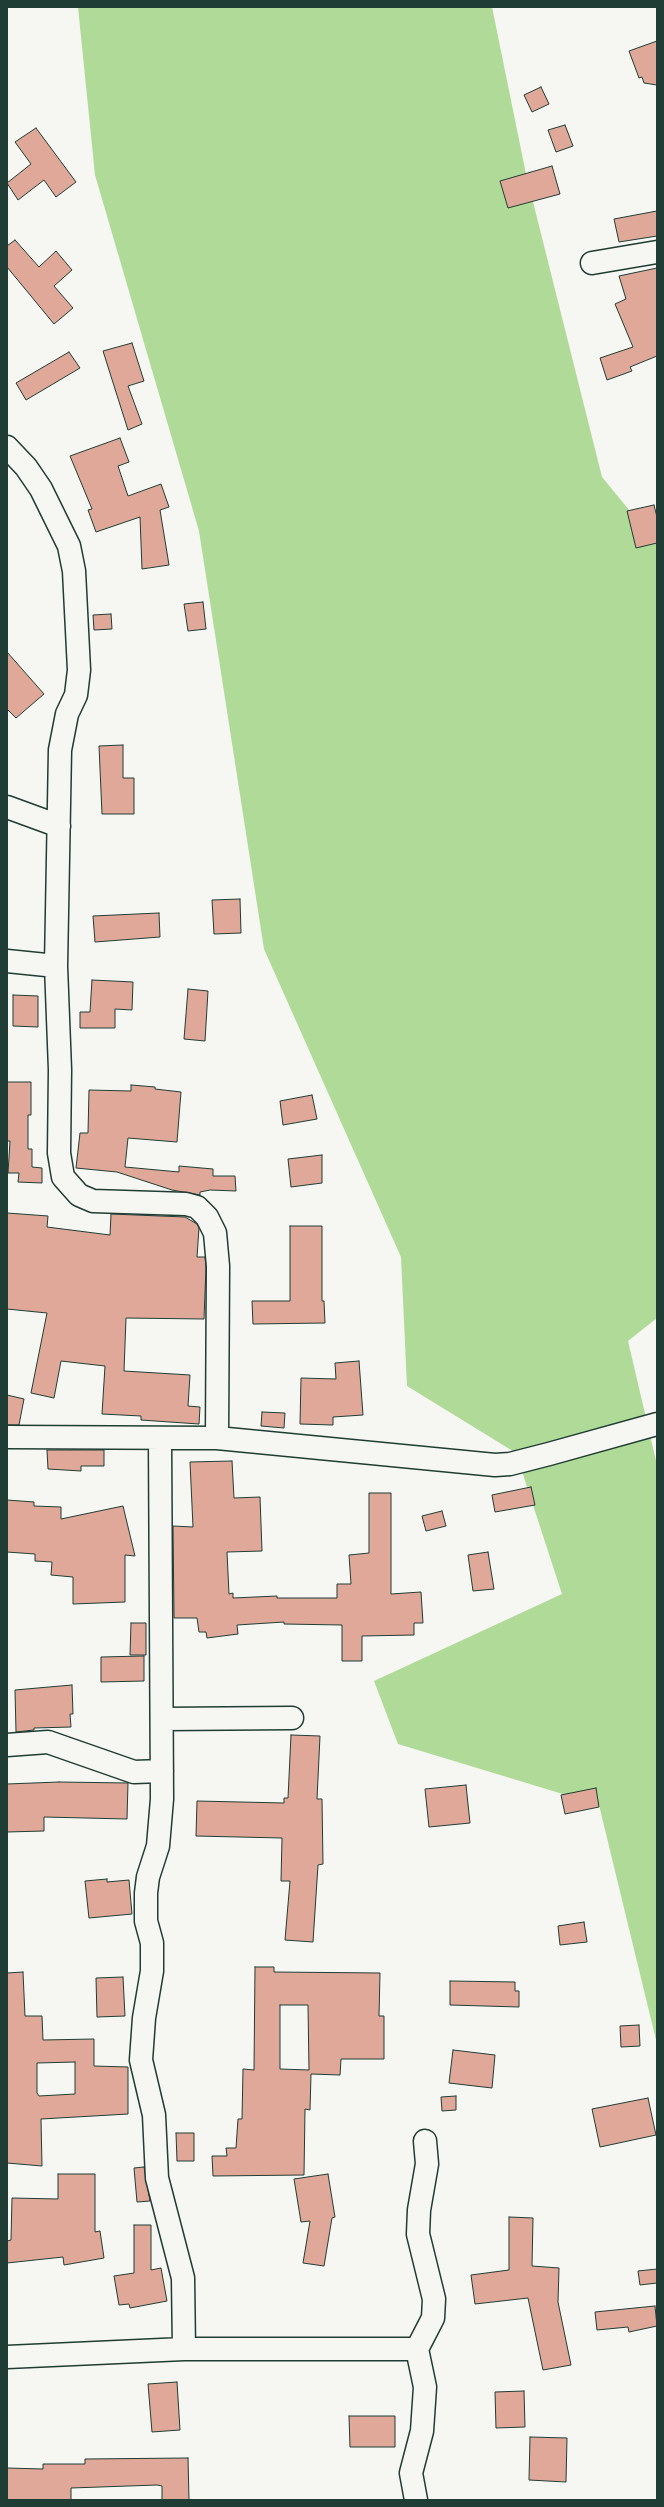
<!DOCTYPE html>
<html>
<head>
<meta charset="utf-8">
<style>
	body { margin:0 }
	#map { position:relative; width:664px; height:2507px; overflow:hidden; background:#f6f6f2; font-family:"Gochi Hand",sans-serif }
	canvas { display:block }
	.frame { position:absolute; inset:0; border:8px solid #1f3d34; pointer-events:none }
</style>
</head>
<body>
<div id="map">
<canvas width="664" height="2507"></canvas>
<div class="frame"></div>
</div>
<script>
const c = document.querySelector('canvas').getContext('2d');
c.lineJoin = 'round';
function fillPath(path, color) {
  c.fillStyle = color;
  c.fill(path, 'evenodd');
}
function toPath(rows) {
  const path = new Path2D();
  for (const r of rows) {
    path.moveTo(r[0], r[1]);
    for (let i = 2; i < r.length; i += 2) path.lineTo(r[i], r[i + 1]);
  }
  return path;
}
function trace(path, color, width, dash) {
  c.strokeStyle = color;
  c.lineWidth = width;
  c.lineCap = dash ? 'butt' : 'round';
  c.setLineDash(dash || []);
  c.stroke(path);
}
fillPath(toPath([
	[78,7,492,7,526,174,602,477,657,544,657,1318,628,1341,657,1465,657,2044,599,1805,398,1744,374,1681,562,1594,516,1453,407,1386,401,1257,264,949,199,531,95,175]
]), '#b0da97');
const building = toPath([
	[657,41,657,85,644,83,642,77,639,78,629,51,657,41],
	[541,87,549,104,532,112,524,95,541,87],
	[565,125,573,146,556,152,548,130,565,125],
	[36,128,76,182,56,197,44,180,18,200,7,183,31,164,15,142,36,128],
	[552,166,560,194,508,208,500,181,552,166],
	[657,211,657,236,619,242,614,219,657,211],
	[15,240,39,267,56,251,72,270,54,286,73,308,54,324,7,267,7,246,15,240],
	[657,268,657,356,630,367,632,371,607,380,600,358,633,347,615,304,626,299,619,276,657,268],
	[132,343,144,381,128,386,142,424,128,430,103,351,132,343],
	[69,352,80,368,26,400,16,383,69,352],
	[120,438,129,462,118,466,128,496,161,484,169,507,160,510,169,565,142,569,140,517,96,532,88,510,92,509,70,456,120,438],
	[654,505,657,517,657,543,636,548,627,511,654,505],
	[203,602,206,629,188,631,184,604,203,602],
	[111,614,112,629,94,630,93,615,111,614],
	[7,652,44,694,16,718,7,709,7,652],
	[123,745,123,778,134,778,134,814,102,814,99,746,123,745],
	[240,899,241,933,214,934,212,900,240,899],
	[159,913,160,937,95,942,93,916,159,913],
	[92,980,133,982,132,1010,115,1009,115,1028,80,1028,80,1012,90,1012,92,980],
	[188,989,208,991,205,1041,184,1039,188,989],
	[13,995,38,996,38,1027,13,1026,13,995],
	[7,1082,31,1082,31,1115,28,1115,28,1149,32,1149,32,1167,42,1168,42,1183,18,1182,19,1173,8,1173,10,1141,7,1141,7,1082],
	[131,1085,155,1087,155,1089,181,1092,177,1142,128,1138,125,1167,179,1172,179,1166,213,1169,213,1176,235,1176,236,1191,210,1190,200,1192,200,1195,172,1190,117,1172,76,1168,80,1133,88,1133,89,1090,131,1091,131,1085],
	[312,1095,317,1119,283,1125,280,1101,312,1095],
	[322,1155,322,1183,291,1187,288,1159,322,1155],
	[7,1213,48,1216,47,1227,110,1235,111,1214,185,1217,197,1224,199,1228,197,1257,205,1257,206,1267,204,1319,126,1318,124,1371,190,1375,188,1406,200,1407,199,1424,141,1420,141,1416,102,1414,105,1366,61,1361,54,1398,31,1393,47,1313,7,1309,7,1213],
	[290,1226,322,1226,322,1301,324,1301,325,1323,253,1324,252,1301,290,1301,290,1226],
	[359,1361,363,1415,333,1417,333,1425,300,1424,301,1378,336,1379,335,1363,359,1361],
	[7,1395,24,1399,19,1425,7,1425,7,1395],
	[262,1412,285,1413,284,1428,261,1426,262,1412],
	[47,1450,104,1450,104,1466,81,1466,81,1471,48,1469,47,1450],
	[232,1461,234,1498,260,1497,262,1551,227,1552,229,1594,233,1593,233,1598,277,1596,277,1598,337,1598,337,1584,351,1584,349,1555,369,1553,369,1493,391,1493,391,1594,421,1592,423,1623,414,1623,414,1635,362,1636,362,1661,342,1661,342,1625,284,1624,284,1622,237,1625,238,1634,207,1638,206,1632,199,1632,197,1618,174,1618,173,1526,193,1527,190,1462,232,1461],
	[531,1487,535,1505,495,1512,492,1495,531,1487],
	[7,1500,34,1502,34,1506,61,1507,61,1519,123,1506,135,1556,125,1555,125,1602,73,1604,73,1577,51,1575,52,1562,35,1561,35,1554,7,1552,7,1500],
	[442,1511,446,1526,426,1531,422,1516,442,1511],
	[488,1552,494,1589,473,1591,468,1555,488,1552],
	[131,1623,146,1623,146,1655,130,1655,131,1623],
	[144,1656,144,1681,101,1682,101,1657,144,1656],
	[72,1685,73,1714,70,1714,71,1727,34,1728,34,1730,16,1732,15,1690,72,1685],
	[291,1735,320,1736,317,1799,322,1799,323,1864,318,1865,313,1942,285,1940,290,1881,281,1881,282,1838,196,1836,197,1801,284,1803,284,1798,288,1798,291,1735],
	[59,1782,128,1783,127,1819,44,1817,44,1831,7,1832,7,1784,59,1782],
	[466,1785,470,1823,429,1827,425,1789,466,1785],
	[596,1788,599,1807,565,1814,561,1795,596,1788],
	[107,1879,107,1882,129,1880,132,1914,89,1918,85,1881,107,1879],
	[584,1922,587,1942,560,1945,558,1926,584,1922],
	[255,1967,274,1967,274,1972,380,1973,379,2016,384,2016,384,2059,341,2059,340,2075,311,2074,310,2110,305,2109,304,2175,213,2176,212,2156,227,2156,226,2148,236,2148,238,2119,242,2119,243,2069,254,2070,255,1967],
	[280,2005,308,2005,309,2070,280,2069,280,2005],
	[23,1972,25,2016,42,2016,43,2040,94,2039,94,2066,128,2067,128,2114,41,2119,42,2166,7,2163,7,1973,23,1972],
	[75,2062,75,2094,39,2096,37,2093,37,2063,75,2062],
	[123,1977,125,2016,97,2017,96,1978,123,1977],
	[450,1981,515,1982,515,1991,519,1991,519,2007,450,2005,450,1981],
	[639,2025,640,2046,621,2047,620,2026,639,2025],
	[453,2050,495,2055,492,2088,449,2083,453,2050],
	[456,2096,456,2110,442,2111,441,2097,456,2096],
	[648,2098,656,2135,600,2147,592,2109,648,2098],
	[176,2133,194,2133,194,2161,177,2161,176,2133],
	[144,2167,150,2201,137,2202,134,2168,144,2167],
	[58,2174,95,2174,95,2232,100,2231,104,2258,64,2265,63,2257,7,2263,7,2241,11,2240,12,2198,58,2199,58,2174],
	[328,2174,335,2217,332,2218,324,2266,303,2263,310,2221,301,2222,294,2179,328,2174],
	[509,2217,533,2218,532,2266,559,2268,558,2302,571,2365,543,2370,528,2298,475,2304,471,2275,509,2270,509,2217],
	[134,2225,151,2225,151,2270,161,2268,167,2301,130,2308,129,2304,119,2305,114,2276,134,2273,134,2225],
	[657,2269,657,2283,640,2285,638,2271,657,2269],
	[655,2306,657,2326,629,2332,628,2327,597,2330,595,2312,655,2306],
	[177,2382,180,2430,152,2432,148,2384,177,2382],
	[524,2391,525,2427,496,2428,495,2392,524,2391],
	[349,2416,395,2416,395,2447,350,2447,349,2416],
	[530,2437,567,2438,566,2482,529,2480,530,2437],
	[188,2458,189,2500,162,2500,162,2486,157,2485,71,2488,71,2500,7,2500,7,2468,43,2469,43,2464,85,2464,85,2459,188,2458]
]);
fillPath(building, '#e0a898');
trace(building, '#1f3d34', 1);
const minor = toPath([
	[592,263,657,252],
	[7,447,26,467,41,489,69,546,74,571,79,670,76,695,67,714,60,750,56,966,60,1070,59,1153,63,1177,79,1195,93,1201,186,1204,197,1207,207,1217,215,1233,218,1266,217,1438],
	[7,807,59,826],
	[7,961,56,966],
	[7,1437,217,1438,495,1465,510,1464,549,1454,657,1424],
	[160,1439,162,1799,158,1846,148,1877,146,1893,146,1921,152,1943,152,1971,144,2018,141,2060,154,2115,157,2178,183,2278,184,2349,417,2349,425,2387,422,2431,411,2473,416,2500],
	[163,1719,292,1718],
	[7,1745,48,1742,134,1772,162,1771],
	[417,2349,433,2318,434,2299,418,2234,419,2210,427,2164,425,2141],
	[7,2357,184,2349]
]);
trace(minor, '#1f3d34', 25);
trace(minor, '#f6f6f2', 22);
</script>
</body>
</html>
